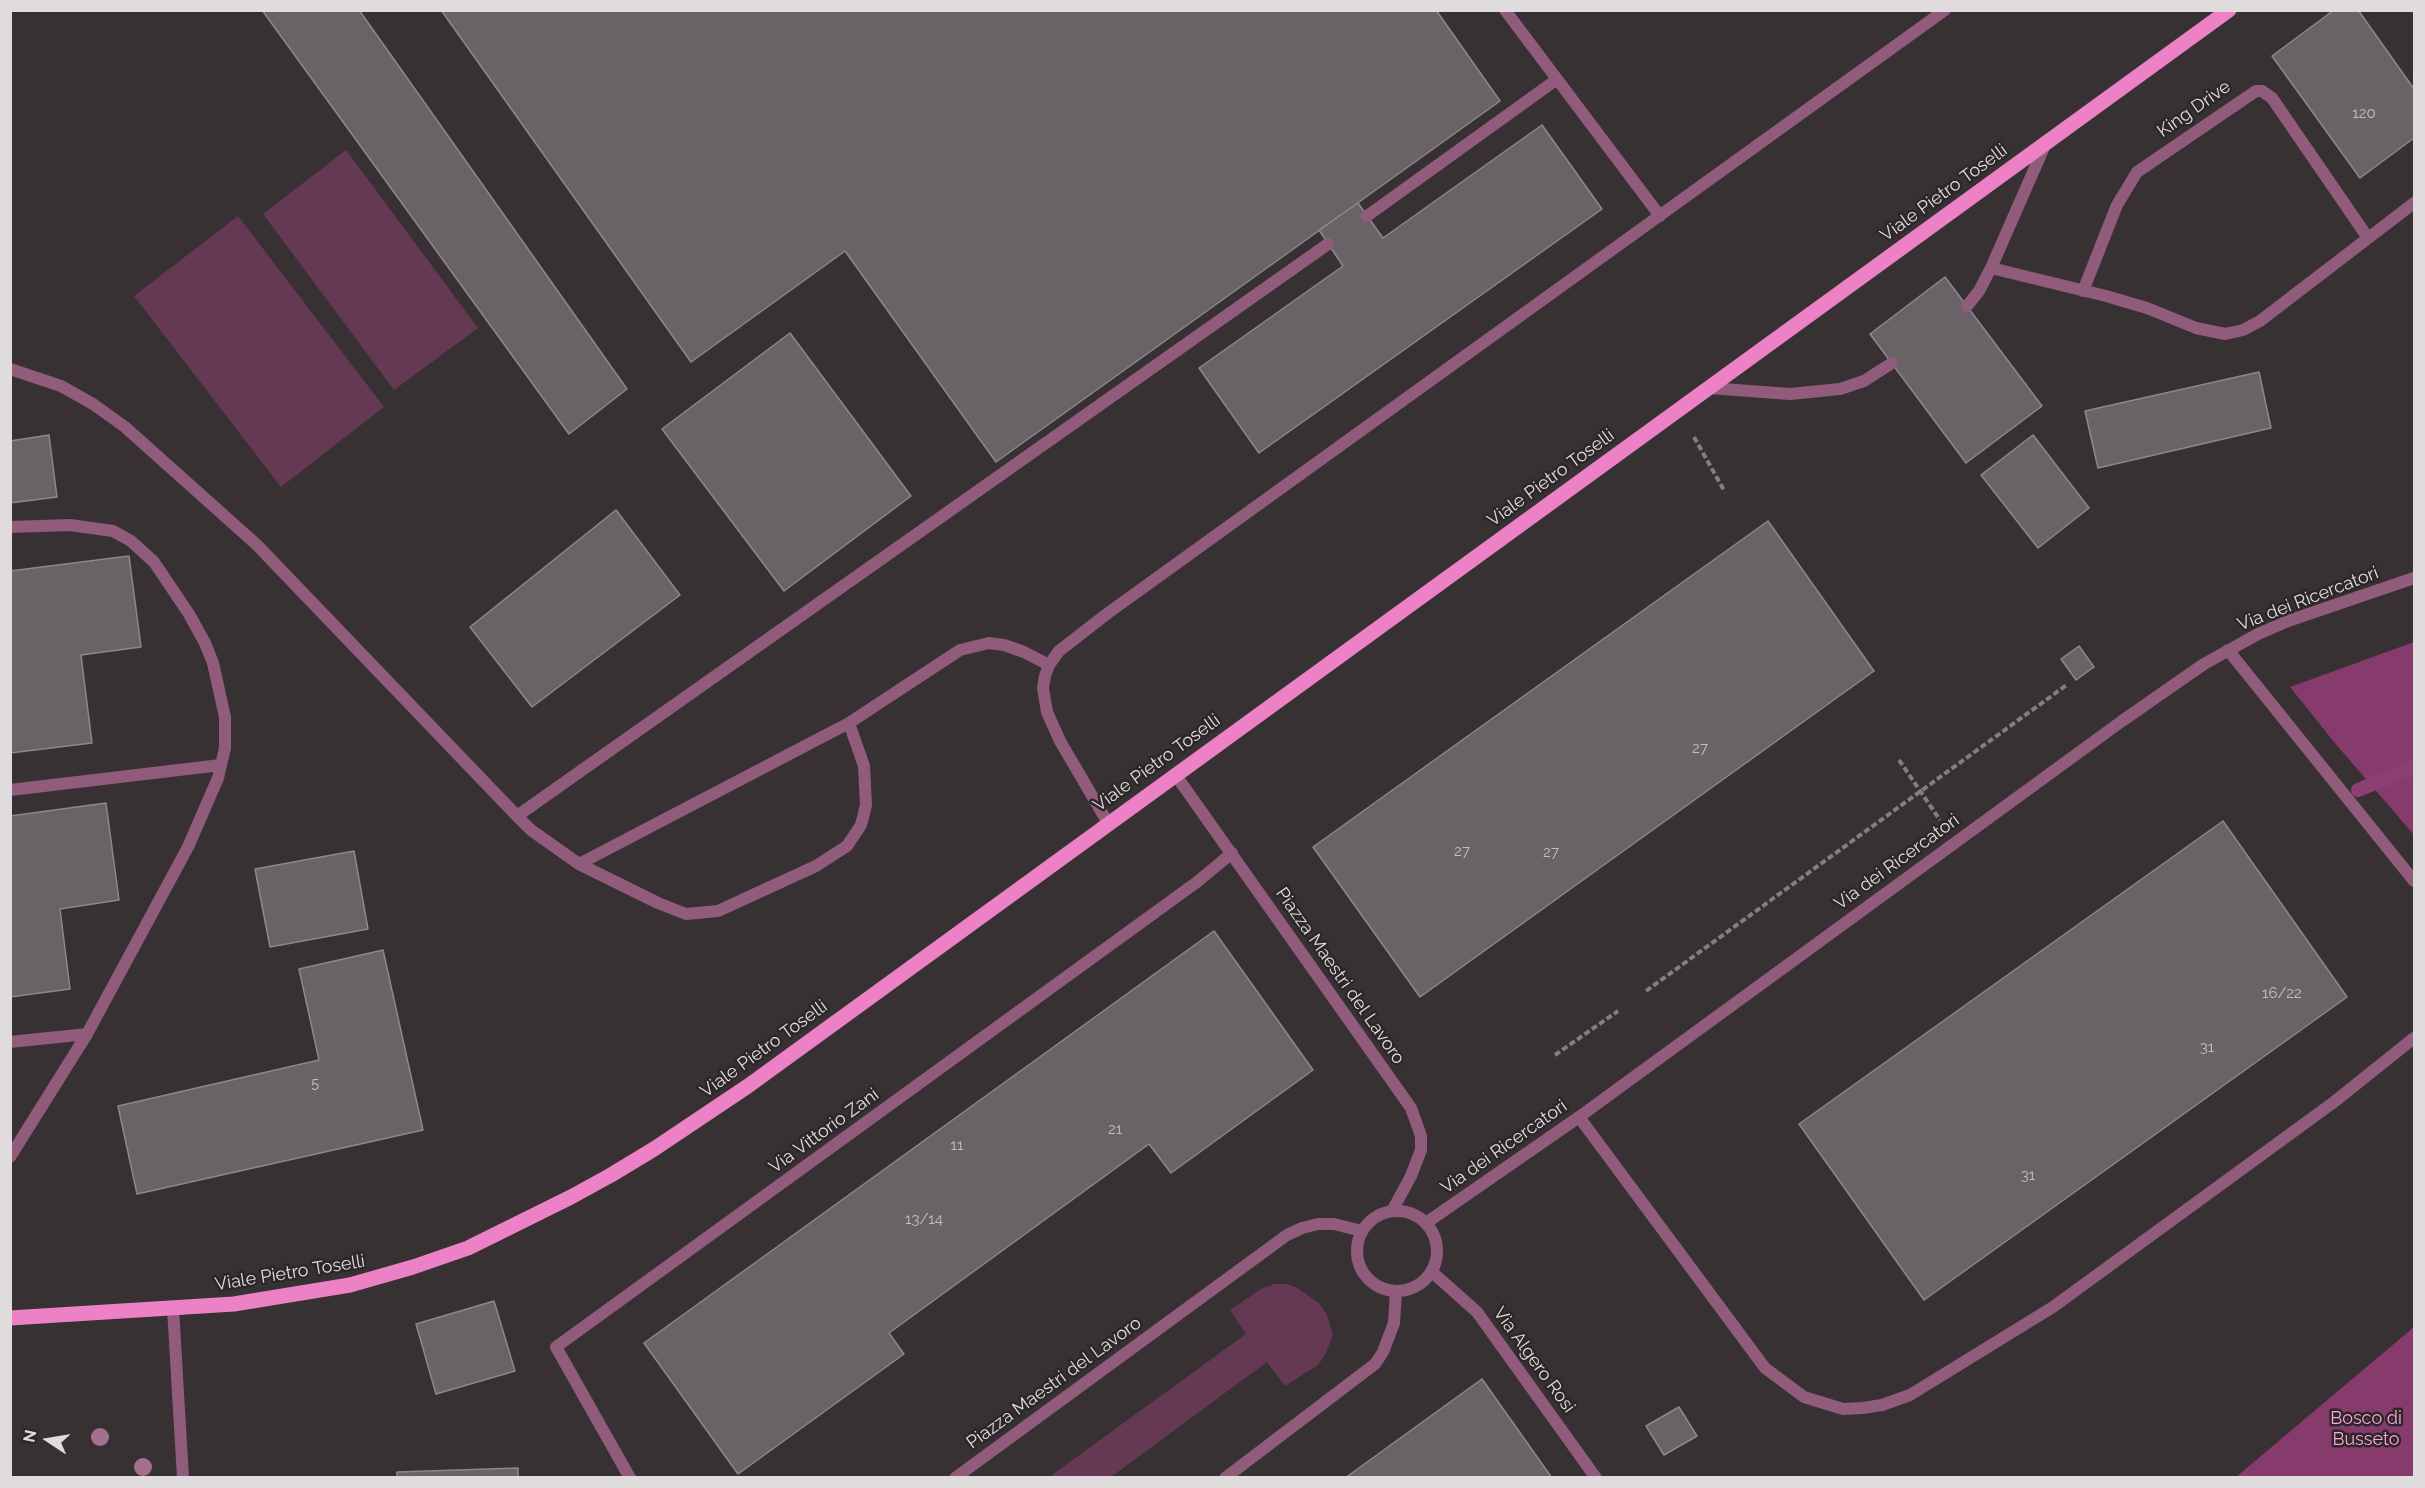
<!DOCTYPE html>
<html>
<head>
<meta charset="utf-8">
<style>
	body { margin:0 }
	#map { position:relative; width:2425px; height:1488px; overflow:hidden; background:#373134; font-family:Raleway,sans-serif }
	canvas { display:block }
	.frame { position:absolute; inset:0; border:12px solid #e0dcde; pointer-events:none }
	.north { position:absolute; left:18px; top:1410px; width:60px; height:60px; -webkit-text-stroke:4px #2d272a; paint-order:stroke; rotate:282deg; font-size:16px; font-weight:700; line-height:24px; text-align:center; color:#e0dcde }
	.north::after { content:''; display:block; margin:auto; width:21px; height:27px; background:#e0dcde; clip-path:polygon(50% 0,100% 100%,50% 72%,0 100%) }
</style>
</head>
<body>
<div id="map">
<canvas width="2425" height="1488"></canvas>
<div class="frame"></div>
<div class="north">N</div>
</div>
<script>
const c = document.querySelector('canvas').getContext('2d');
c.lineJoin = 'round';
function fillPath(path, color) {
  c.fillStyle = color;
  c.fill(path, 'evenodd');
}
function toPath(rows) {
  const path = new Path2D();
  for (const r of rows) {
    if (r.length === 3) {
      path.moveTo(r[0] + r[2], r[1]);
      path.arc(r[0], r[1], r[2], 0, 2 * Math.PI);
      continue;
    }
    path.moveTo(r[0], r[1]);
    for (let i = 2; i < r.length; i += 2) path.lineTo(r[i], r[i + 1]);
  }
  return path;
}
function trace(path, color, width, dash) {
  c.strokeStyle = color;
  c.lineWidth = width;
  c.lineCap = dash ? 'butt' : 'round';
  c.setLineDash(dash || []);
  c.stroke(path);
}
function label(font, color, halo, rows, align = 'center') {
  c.font = font + ' Raleway,sans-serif';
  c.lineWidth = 5;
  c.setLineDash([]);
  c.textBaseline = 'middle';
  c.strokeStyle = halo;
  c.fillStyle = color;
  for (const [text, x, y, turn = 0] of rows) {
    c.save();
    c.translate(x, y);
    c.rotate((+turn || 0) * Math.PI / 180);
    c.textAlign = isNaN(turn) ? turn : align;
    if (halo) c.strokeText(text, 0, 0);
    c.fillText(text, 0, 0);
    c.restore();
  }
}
fillPath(toPath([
	[346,150,478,328,394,390,263,214],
	[238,216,384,407,281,487,134,296],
	[1274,1284,1287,1284,1297,1288,1319,1303,1327,1315,1333,1335,1325,1355,1318,1365,1285,1386,1267,1362,1111,1477,1049,1477,1246,1334,1230,1310,1261,1289]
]), '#653854');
fillPath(toPath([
	[2414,642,2414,835,2334,742,2290,687],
	[2414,1327,2414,1477,2236,1477]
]), '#873a6c');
trace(toPath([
	[2358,790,2414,767]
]), '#8c3f71', 14);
const building = toPath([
	[262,10,359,10,627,389,569,434,262,10],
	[441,10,1436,10,1500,101,996,462,845,251,691,362,441,10],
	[2334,10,2358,10,2414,89,2414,138,2360,178,2272,56,2334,10],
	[1542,125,1602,209,1259,453,1199,368,1343,266,1319,230,1358,203,1383,238,1542,125],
	[1945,277,2042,406,1966,463,1870,334,1945,277],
	[790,333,911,496,784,591,662,429,790,333],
	[2259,372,2271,428,2098,468,2085,411,2259,372],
	[49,435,57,497,10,503,10,441,49,435],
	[2033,435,2089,508,2038,548,1981,475,2033,435],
	[616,510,680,595,532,707,470,627,616,510],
	[1768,521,1874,671,1420,997,1313,847,1768,521],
	[129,556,141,647,81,655,92,743,10,753,10,571,129,556],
	[2079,646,2094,667,2076,680,2061,659,2079,646],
	[106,803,119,900,60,909,70,989,10,997,10,816,106,803],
	[2223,821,2347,997,1924,1300,1799,1124,2223,821],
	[354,851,368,929,270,947,255,869,354,851],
	[1214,931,1313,1070,1171,1173,1149,1144,889,1333,904,1354,738,1474,644,1343,1214,931],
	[383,950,423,1130,137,1194,118,1106,319,1060,299,969,383,950],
	[494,1301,515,1371,436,1394,416,1324,494,1301],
	[1482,1379,1552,1478,1345,1478,1482,1379],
	[1679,1407,1697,1436,1664,1455,1646,1426,1679,1407],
	[518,1468,518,1478,397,1478,397,1472,518,1468]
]);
fillPath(building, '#696266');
trace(building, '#8e878b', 1.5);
trace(toPath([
	[1694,437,1725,492],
	[1899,760,1940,820],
	[1646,991,2068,684],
	[1555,1055,1618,1011]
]), '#847e81', 4, [6, 3]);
trace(toPath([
	[1505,10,1660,216],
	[1367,216,1556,80],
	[1991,268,2106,296,2147,308,2196,328,2225,334,2243,330,2260,321,2414,203],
	[2083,291,2117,205,2137,172,2256,91,2262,91,2272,98,2368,238],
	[1967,306,1979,291,1991,268,2045,145],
	[10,369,61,386,93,404,125,427,257,545,517,816,531,830,579,864],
	[1709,388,1790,394,1840,389,1864,381,1892,363],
	[10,527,70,525,113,531,131,541,154,562,189,614,205,643,213,663,225,717,225,748,218,778,188,847,87,1034,10,1157],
	[2228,650,2414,881],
	[849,723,864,766,866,805,861,825,847,846,816,866,718,911,686,914,658,903,579,864,849,723,960,650,989,643,1004,645,1024,652,1049,665],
	[1175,774,1411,1108,1421,1136,1421,1150,1411,1176,1392,1211],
	[10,790,221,765],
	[517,816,1328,244],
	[1108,823,1060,741,1047,712,1043,688,1045,676,1049,665,1059,651,1108,613,1945,10],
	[10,1042,87,1034],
	[1579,1117,1765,1368,1804,1397,1843,1409,1863,1408,1882,1405,1910,1395,2053,1307,2334,1102,2414,1038],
	[1397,1251,40],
	[1426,1223,1579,1117,2122,721,2204,664,2258,634,2288,621,2414,578],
	[1432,1272,1477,1312,1596,1478],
	[173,1308,183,1478],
	[630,1478,556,1347,1197,882,1232,853],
	[955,1478,1287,1235,1302,1228,1318,1224,1334,1224,1362,1231],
	[1225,1478,1375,1364,1383,1352,1394,1323,1396,1292]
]), '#915c7c', 12);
trace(toPath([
	[10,1318,234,1304,350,1285,413,1267,468,1248,571,1197,611,1175,654,1149,748,1086,2229,10]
]), '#ed81c5', 15);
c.fillStyle = '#a3708f';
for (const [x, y] of [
	[100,1437],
	[143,1467]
]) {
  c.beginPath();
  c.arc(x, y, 9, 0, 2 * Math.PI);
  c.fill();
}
label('15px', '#c2bec0', null, [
	["120",2364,113],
	["27",1700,748],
	["27",1462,851],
	["27",1551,852],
	["16/22",2282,993],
	["31",2207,1047],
	["5",315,1083],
	["21",1115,1129],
	["11",957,1145],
	["31",2028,1175],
	["13/14",924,1219]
]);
label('18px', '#e0dcde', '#2d272a', [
	["King Drive",2194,109,-35],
	["Viale Pietro Toselli",1944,193,-36],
	["Viale Pietro Toselli",1551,478,-36],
	["Via dei Ricercatori",2308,599,-21],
	["Viale Pietro Toselli",1157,763,-36],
	["Via dei Ricercatori",1897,862,-36],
	["Piazza Maestri del Lavoro",1340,976,55],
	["Viale Pietro Toselli",764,1049,-36],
	["Via Vittorio Zani",824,1131,-36],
	["Via dei Ricercatori",1504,1147,-35],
	["Viale Pietro Toselli",290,1273,-9],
	["Via Algero Rosi",1534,1360,54],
	["Piazza Maestri del Lavoro",1054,1383,-36]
]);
label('18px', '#fba4d9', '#2d272a', [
	["Bosco di",2366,1419],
	["Busseto",2366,1440]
]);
</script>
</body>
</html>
